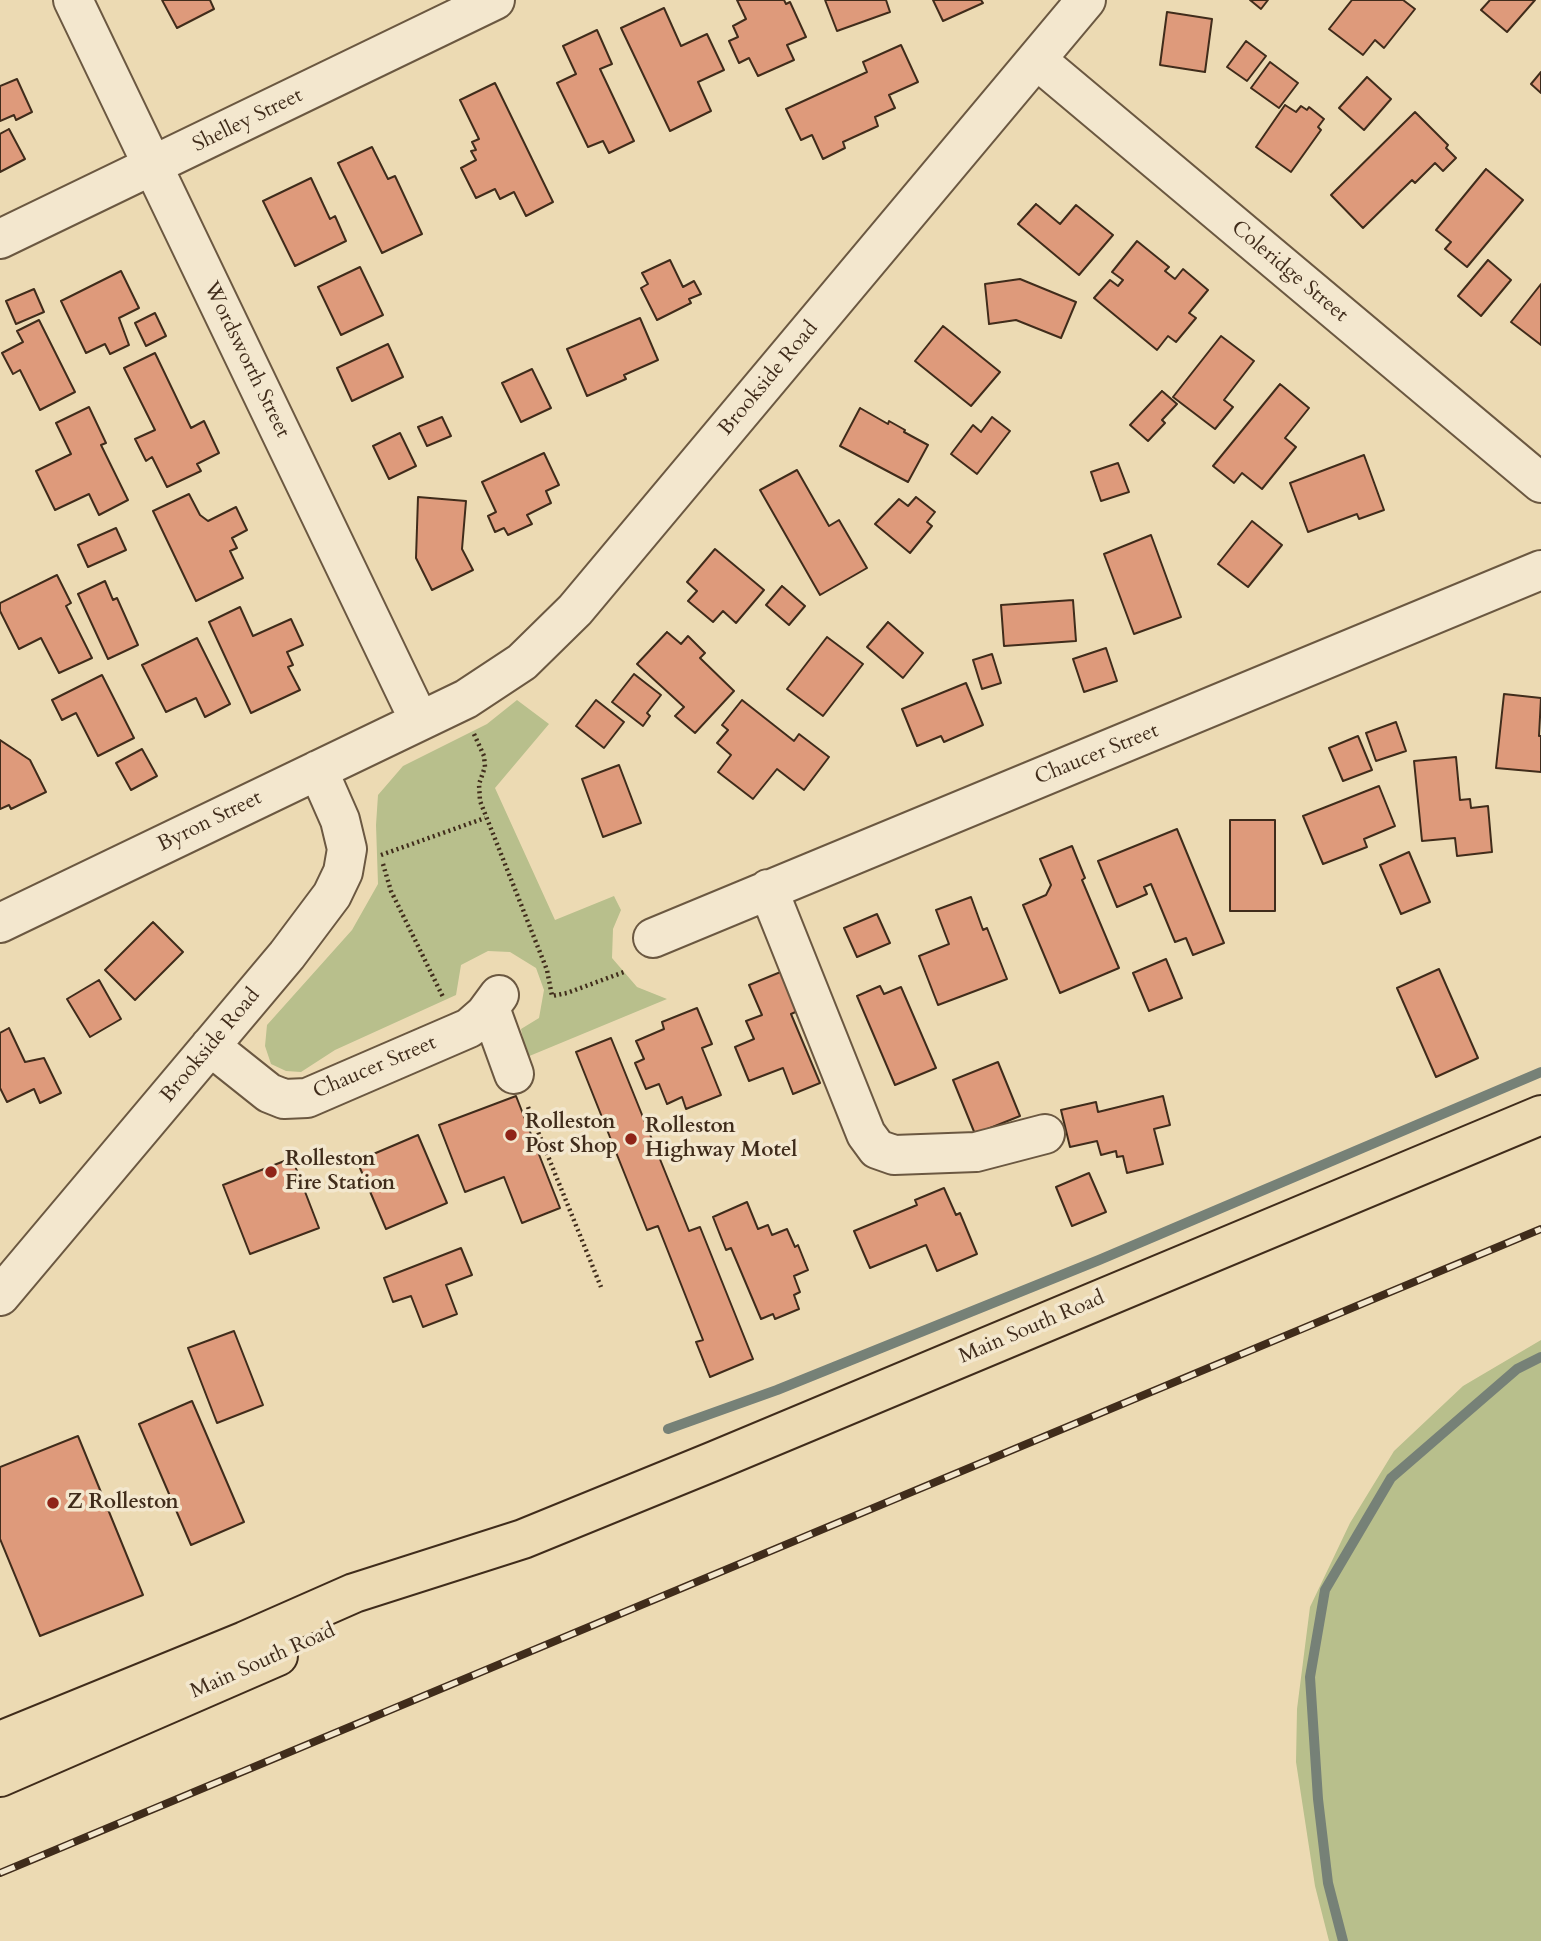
<!DOCTYPE html>
<html>
<head>
<meta charset="utf-8">
<style>
	body { margin:0 }
	canvas { display:block; background:#ecdab3 }
</style>
</head>
<body>
<canvas width="1541" height="1941"></canvas>
<script>
const c = document.querySelector('canvas').getContext('2d');
c.lineJoin = 'round';
function fillPath(path, color) {
  c.fillStyle = color;
  c.fill(path, 'evenodd');
}
function toPath(rows) {
  const path = new Path2D();
  for (const r of rows) {
    path.moveTo(r[0], r[1]);
    for (let i = 2; i < r.length; i += 2) path.lineTo(r[i], r[i + 1]);
  }
  return path;
}
function trace(path, color, width, dash) {
  c.strokeStyle = color;
  c.lineWidth = width;
  c.lineCap = dash ? 'butt' : 'round';
  c.setLineDash(dash || []);
  c.stroke(path);
}
function label(font, color, halo, rows, align = 'center') {
  c.font = font + ' Cardo,serif';
  c.lineWidth = 7;
  c.setLineDash([]);
  c.textBaseline = 'middle';
  c.strokeStyle = halo;
  c.fillStyle = color;
  for (const [text, x, y, turn = 0] of rows) {
    c.save();
    c.translate(x, y);
    c.rotate((+turn || 0) * Math.PI / 180);
    c.textAlign = isNaN(turn) ? turn : align;
    if (halo) c.strokeText(text, 0, 0);
    c.fillText(text, 0, 0);
    c.restore();
  }
}
fillPath(toPath([
	[517,700,549,724,495,788,555,920,614,896,621,910,613,929,612,958,637,987,667,999,527,1057,521,1029,539,1018,544,990,536,968,510,952,488,951,461,965,456,995,335,1050,301,1072,286,1071,271,1064,265,1046,267,1025,352,930,378,884,376,825,378,795,403,766,487,724],
	[1541,1340,1541,1941,1329,1941,1315,1886,1296,1762,1297,1709,1310,1607,1350,1523,1394,1451,1463,1386]
]), '#b8bf8c');
trace(toPath([
	[668,1429,777,1390,1099,1260,1541,1072],
	[1343,1941,1328,1883,1318,1799,1310,1677,1325,1590,1391,1478,1517,1369,1541,1357]
]), '#768177', 10);
const building = toPath([
	[162,0,210,0,214,9,177,28,162,0],
	[737,0,784,0,786,4,790,2,806,37,787,45,794,60,758,76,749,58,739,63,729,41,738,37,733,26,746,19,737,0],
	[825,0,886,0,890,12,837,31,825,0],
	[933,0,981,0,983,3,943,21,933,0],
	[1250,0,1268,0,1261,9,1250,0],
	[1352,0,1403,0,1415,9,1384,48,1375,40,1363,55,1329,29,1352,0],
	[1490,0,1535,0,1507,32,1481,10,1490,0],
	[664,8,681,46,707,34,724,70,698,82,711,111,670,131,621,28,664,8],
	[1167,12,1212,19,1205,72,1160,65,1167,12],
	[597,30,612,64,600,69,634,141,609,153,603,141,588,147,557,83,576,74,563,46,597,30],
	[1246,41,1266,56,1247,81,1227,67,1246,41],
	[901,45,918,82,889,95,895,108,875,117,878,126,843,142,845,148,823,159,812,135,801,140,786,109,867,72,863,62,901,45],
	[1270,62,1298,83,1279,108,1251,88,1270,62],
	[1541,72,1541,93,1531,84,1541,72],
	[1367,77,1391,99,1364,130,1339,108,1367,77],
	[17,79,32,112,16,120,14,115,0,121,0,86,17,79],
	[495,83,553,202,526,216,514,192,500,199,495,189,476,198,461,168,476,160,471,151,476,150,472,142,479,139,460,100,495,83],
	[1285,105,1296,112,1301,106,1307,110,1309,107,1324,119,1318,127,1321,130,1291,172,1256,147,1285,105],
	[1415,112,1448,145,1446,148,1456,158,1443,171,1435,163,1415,183,1412,180,1363,228,1331,195,1415,112],
	[9,129,25,159,0,172,0,134,9,129],
	[372,147,388,179,395,176,422,234,382,253,338,163,372,147],
	[1486,169,1523,200,1467,267,1445,249,1451,242,1436,230,1486,169],
	[311,178,330,219,335,216,346,241,295,266,263,201,311,178],
	[1036,204,1060,224,1076,205,1113,235,1079,275,1018,224,1036,204],
	[1137,241,1169,267,1165,271,1175,279,1183,269,1208,290,1189,313,1196,318,1176,342,1168,336,1157,350,1094,298,1110,280,1118,286,1123,280,1112,272,1137,241],
	[670,260,683,287,694,281,701,294,689,299,691,303,657,320,641,288,648,284,642,273,670,260],
	[1488,260,1511,280,1481,316,1458,296,1488,260],
	[360,267,383,315,341,335,318,287,360,267],
	[121,271,139,308,119,318,129,345,110,354,105,344,86,353,61,301,121,271],
	[1020,279,1076,302,1061,338,1016,320,989,324,985,284,1020,279],
	[1541,284,1541,345,1511,322,1541,284],
	[34,289,44,312,16,324,6,301,34,289],
	[155,313,166,336,146,346,135,323,155,313],
	[640,318,658,360,624,375,626,379,587,396,567,349,640,318],
	[39,320,75,392,40,410,20,370,13,374,2,353,23,342,17,331,39,320],
	[943,326,1000,372,971,406,915,361,943,326],
	[1221,336,1254,361,1224,400,1233,407,1215,429,1173,397,1221,336],
	[388,344,403,377,352,401,337,368,388,344],
	[155,353,191,428,204,421,219,453,197,464,201,471,167,487,152,457,146,461,135,439,155,430,124,368,155,353],
	[532,369,551,408,521,422,502,383,532,369],
	[1280,384,1309,408,1285,438,1296,447,1262,489,1242,473,1234,483,1213,466,1280,384],
	[1162,391,1177,404,1162,420,1165,423,1148,441,1130,425,1162,391],
	[89,407,106,443,101,445,128,500,99,515,89,494,55,510,36,471,71,454,56,423,89,407],
	[860,408,888,424,889,421,905,430,904,432,928,445,908,482,840,446,860,408],
	[442,417,451,436,427,446,418,427,442,417],
	[992,417,1010,431,977,474,951,454,973,425,981,432,992,417],
	[400,433,416,466,389,479,373,446,400,433],
	[544,453,559,485,546,491,551,503,527,515,532,524,508,535,504,528,495,532,488,516,496,512,482,482,544,453],
	[1364,455,1384,510,1359,519,1357,514,1308,532,1290,483,1364,455],
	[1118,463,1129,492,1101,501,1091,472,1118,463],
	[797,470,829,526,839,520,867,568,820,595,760,490,797,470],
	[189,494,200,515,208,521,236,507,247,530,232,538,237,548,230,551,243,578,196,601,153,511,189,494],
	[418,497,466,501,462,549,473,570,432,590,416,558,418,497],
	[916,497,935,512,927,522,932,526,910,553,875,524,899,499,908,506,916,497],
	[1252,521,1282,545,1248,587,1218,564,1252,521],
	[116,528,126,550,88,567,78,545,116,528],
	[1151,535,1181,617,1134,634,1104,554,1151,535],
	[715,549,764,590,736,623,723,611,713,622,688,601,697,591,687,582,715,549],
	[57,575,71,603,66,606,92,658,59,673,41,638,19,649,0,611,0,603,57,575],
	[105,581,113,600,117,598,138,645,108,659,78,594,105,581],
	[782,586,805,606,789,625,766,605,782,586],
	[1073,600,1076,641,1004,646,1001,605,1073,600],
	[240,607,253,636,291,619,303,645,287,652,293,665,288,667,300,690,251,713,209,622,240,607],
	[888,622,923,653,903,678,867,647,888,622],
	[667,632,681,644,688,636,705,653,700,658,734,691,695,733,675,716,684,707,637,664,667,632],
	[827,637,863,664,823,716,787,689,827,637],
	[197,638,230,704,205,717,196,698,166,712,142,665,197,638],
	[1106,648,1117,681,1084,692,1073,659,1106,648],
	[992,654,1001,683,982,689,973,660,992,654],
	[634,674,661,695,647,713,650,716,643,726,612,702,634,674],
	[102,675,134,738,98,756,76,713,62,720,52,700,102,675],
	[966,683,983,725,944,742,941,736,917,746,902,709,966,683],
	[1504,694,1541,698,1539,736,1541,736,1541,772,1496,768,1504,694],
	[596,700,624,722,604,748,576,726,596,700],
	[742,700,794,741,799,734,829,757,804,790,777,769,753,799,718,772,731,755,717,743,728,730,722,725,742,700],
	[1396,722,1406,751,1376,761,1366,733,1396,722],
	[1358,736,1372,770,1343,781,1329,748,1358,736],
	[0,740,30,760,46,792,11,809,9,805,0,809,0,740],
	[142,749,157,776,131,790,116,763,142,749],
	[1456,757,1460,800,1470,799,1471,808,1488,806,1492,852,1457,856,1455,838,1422,841,1414,761,1456,757],
	[619,765,641,823,603,837,582,779,619,765],
	[1379,786,1395,826,1364,839,1367,847,1323,864,1303,816,1379,786],
	[1230,820,1275,820,1275,911,1230,911,1230,820],
	[1177,829,1224,943,1193,955,1186,938,1175,942,1151,884,1144,887,1147,894,1117,907,1098,861,1177,829],
	[1072,846,1085,878,1082,880,1119,968,1060,993,1023,905,1046,895,1051,885,1040,859,1072,846],
	[1409,852,1430,902,1401,914,1380,865,1409,852],
	[971,897,983,930,987,928,1007,979,938,1005,919,956,949,944,936,910,971,897],
	[877,914,890,943,857,957,844,928,877,914],
	[153,922,183,952,135,1000,105,970,153,922],
	[1166,959,1182,998,1149,1011,1133,973,1166,959],
	[1439,969,1478,1058,1436,1077,1397,988,1439,969],
	[783,971,800,1010,791,1014,820,1083,793,1094,783,1068,749,1081,735,1047,754,1039,746,1021,762,1015,749,985,783,971],
	[99,980,121,1019,90,1037,67,999,99,980],
	[880,986,884,994,901,987,936,1068,895,1085,857,996,880,986],
	[697,1008,712,1044,702,1048,721,1095,686,1109,682,1097,667,1104,659,1084,646,1089,635,1063,644,1059,636,1041,664,1029,662,1022,697,1008],
	[9,1028,25,1062,44,1058,61,1093,40,1103,34,1089,7,1102,0,1088,0,1033,9,1028],
	[611,1038,689,1231,700,1227,753,1359,710,1377,696,1342,703,1340,658,1226,647,1230,576,1052,611,1038],
	[998,1062,1020,1116,975,1134,953,1080,998,1062],
	[516,1096,560,1208,522,1223,504,1177,465,1192,439,1125,516,1096],
	[1163,1096,1170,1125,1154,1129,1163,1164,1127,1173,1123,1156,1117,1157,1116,1151,1101,1155,1097,1141,1070,1147,1061,1110,1096,1102,1098,1112,1163,1096],
	[418,1135,447,1203,386,1229,357,1161,418,1135],
	[292,1158,319,1228,250,1254,223,1185,292,1158],
	[1089,1173,1106,1212,1072,1226,1056,1187,1089,1173],
	[944,1188,956,1215,960,1213,977,1254,937,1271,926,1245,870,1268,854,1231,917,1205,915,1200,944,1188],
	[747,1202,758,1229,768,1225,772,1235,787,1229,795,1247,798,1245,808,1270,794,1276,800,1292,794,1295,799,1309,775,1319,773,1314,761,1319,731,1248,726,1250,713,1217,747,1202],
	[461,1248,472,1275,446,1285,457,1314,423,1327,411,1296,393,1302,384,1278,461,1248],
	[234,1331,263,1405,217,1423,188,1348,234,1331],
	[192,1401,244,1522,191,1545,139,1424,192,1401],
	[78,1436,143,1595,40,1636,0,1539,0,1467,78,1436]
]);
fillPath(building, '#de9a7b');
trace(building, '#402c1b', 2);
const minor = toPath([
	[73,0,419,720],
	[1037,60,1541,483],
	[0,239,495,0],
	[768,889,866,1134,877,1149,894,1155,976,1152,1045,1134],
	[0,923,466,699,522,662,575,610,1086,0],
	[653,938,1541,570],
	[490,1008,514,1074],
	[210,1046,269,1093,284,1099,307,1098,469,1028,485,1014,499,995],
	[0,1296,287,955,332,895,343,872,347,849,340,820,318,770]
]);
const highway = toPath([
	[0,1741,245,1641,354,1593,523,1539,714,1461,1541,1115],
	[0,1777,278,1656]
]);
trace(minor, '#6b5841', 42);
trace(highway, '#402c1b', 42);
trace(toPath([
	[474,734,484,756,485,767,479,784,480,801,547,970,552,996,567,993,624,972],
	[381,855,485,818],
	[383,864,391,891,444,999],
	[528,1107,601,1287]
]), '#402c1b', 4.5, [2, 3.5]);
trace(minor, '#f3e7ce', 38);
trace(highway, '#ecdab3', 38);
const rail = toPath([
	[0,1873,1541,1229]
]);
trace(rail, '#402c1b', 8);
trace(rail, '#f3e7ce', 5, [16]);
for (const [x, y, r, color] of [
	[511,1135,7,"#8f2418"],
	[631,1139,7,"#8f2418"],
	[271,1172,7,"#8f2418"],
	[53,1503,7,"#8f2418"]
]) {
  const dot = new Path2D();
  dot.arc(x, y, r, 0, 2 * Math.PI);
  c.fillStyle = color;
  c.fill(dot);
  trace(dot, '#f3e7ce', 2.5);
}
label('21px', '#402c1b', '#f3e7ce', [
	["Shelley Street",248,121,-26],
	["Coleridge Street",1289,272,40],
	["Wordsworth Street",246,360,64],
	["Brookside Road",769,379,-50],
	["Chaucer Street",1097,755,-22],
	["Byron Street",210,822,-26],
	["Brookside Road",211,1046,-50],
	["Chaucer Street",375,1068,-23],
	["Main South Road",1032,1328,-23],
	["Main South Road",263,1662,-24]
]);
label('bold 21px', '#402c1b', '#f3e7ce', [
	["Rolleston",525,1123],
	["Post Shop",525,1147],
	["Rolleston",645,1127],
	["Highway Motel",645,1151],
	["Rolleston",285,1160],
	["Fire Station",285,1184],
	["Z Rolleston",67,1503]
], 'left');
</script>
</body>
</html>
